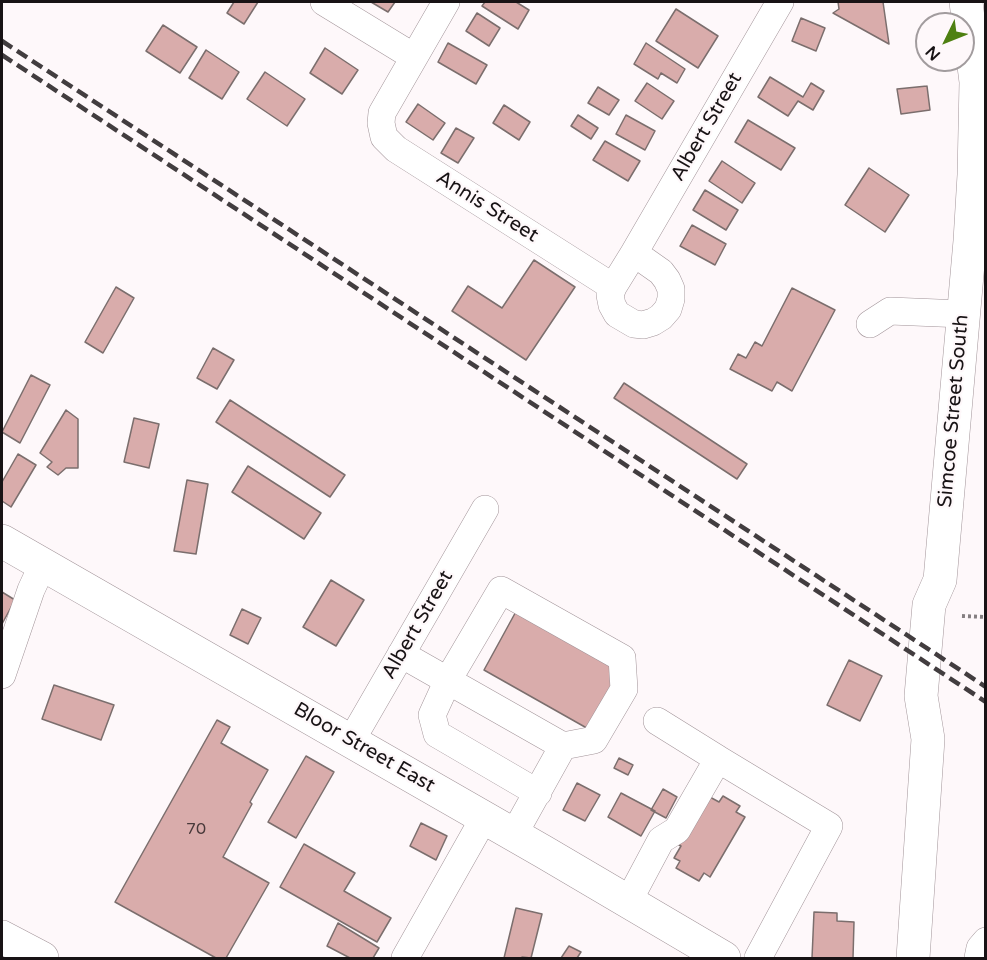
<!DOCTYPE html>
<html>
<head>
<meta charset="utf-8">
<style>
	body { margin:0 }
	#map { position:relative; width:987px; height:960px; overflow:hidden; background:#fef8fa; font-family:"Varela Round",sans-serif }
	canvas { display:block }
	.frame { position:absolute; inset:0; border:3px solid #181315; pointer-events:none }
	.north { position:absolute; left:915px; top:12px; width:60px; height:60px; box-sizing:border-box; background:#fef8fa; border:2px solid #a29c9e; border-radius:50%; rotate:227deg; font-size:16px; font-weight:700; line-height:24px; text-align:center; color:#181315 }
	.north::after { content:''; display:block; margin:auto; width:21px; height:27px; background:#4e8011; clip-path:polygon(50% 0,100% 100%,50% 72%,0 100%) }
</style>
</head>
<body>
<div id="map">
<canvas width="987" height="960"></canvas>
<div class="frame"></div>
<div class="north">N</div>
</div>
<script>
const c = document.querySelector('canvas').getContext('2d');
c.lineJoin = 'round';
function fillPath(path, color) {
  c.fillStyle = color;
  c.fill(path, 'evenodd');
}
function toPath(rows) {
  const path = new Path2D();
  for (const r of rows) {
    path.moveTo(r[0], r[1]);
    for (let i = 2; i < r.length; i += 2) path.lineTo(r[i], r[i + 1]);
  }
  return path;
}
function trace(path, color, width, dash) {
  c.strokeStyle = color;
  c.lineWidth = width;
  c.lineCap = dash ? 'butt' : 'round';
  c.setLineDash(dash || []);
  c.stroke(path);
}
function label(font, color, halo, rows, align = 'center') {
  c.font = font + ' "Varela Round",sans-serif';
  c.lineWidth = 4.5;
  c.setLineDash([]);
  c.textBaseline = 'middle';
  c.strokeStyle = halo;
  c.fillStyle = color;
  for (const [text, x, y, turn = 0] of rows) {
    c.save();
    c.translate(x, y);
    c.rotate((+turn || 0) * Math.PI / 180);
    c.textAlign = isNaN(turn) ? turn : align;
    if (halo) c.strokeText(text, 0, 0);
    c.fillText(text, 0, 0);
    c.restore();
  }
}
const building = toPath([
	[234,2,258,2,244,24,227,13,234,2],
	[371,2,395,2,388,12,371,2],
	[485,2,516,2,529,10,518,29,482,6,485,2],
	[838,2,883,2,889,44,833,13,839,9,838,2],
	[676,9,718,36,698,68,656,41,676,9],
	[477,13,500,28,489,46,466,31,477,13],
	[801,18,825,28,816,51,792,41,801,18],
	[163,25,197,47,180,73,146,51,163,25],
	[448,43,487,65,476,84,438,62,448,43],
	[646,43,685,69,677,83,661,73,658,79,634,64,646,43],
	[325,48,358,70,342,94,310,73,325,48],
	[206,50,239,72,222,99,189,78,206,50],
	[265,72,305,99,287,126,247,99,265,72],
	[770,77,803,97,811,83,824,91,813,110,798,101,788,116,758,97,770,77],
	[647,83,674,101,662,119,635,101,647,83],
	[927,86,930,110,901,114,897,89,927,86],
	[598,87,619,100,609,115,588,103,598,87],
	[418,104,445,123,433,140,406,122,418,104],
	[504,105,530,122,519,140,493,123,504,105],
	[578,115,598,128,591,139,571,126,578,115],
	[626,115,655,131,645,150,616,134,626,115],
	[748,120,795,148,781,170,735,142,748,120],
	[456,128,474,138,458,163,441,153,456,128],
	[605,141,640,161,628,181,593,160,605,141],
	[722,161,755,183,742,203,709,181,722,161],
	[869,168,909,195,885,232,845,205,869,168],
	[705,190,738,210,726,230,693,210,705,190],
	[692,225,726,244,715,265,680,246,692,225],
	[534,260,575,287,526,360,452,311,468,286,502,308,534,260],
	[116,287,134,298,103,353,85,342,116,287],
	[792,288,835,310,792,391,777,382,772,391,730,369,738,354,746,358,755,342,762,346,792,288],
	[213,348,234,360,217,389,197,378,213,348],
	[31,375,50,385,20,443,2,432,31,375],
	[624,383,747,464,737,479,614,398,624,383],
	[230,400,345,475,330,497,216,422,230,400],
	[66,410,78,419,78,468,66,468,58,475,47,467,52,462,40,453,66,410],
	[134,418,159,424,149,468,124,462,134,418],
	[18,454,36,465,11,507,2,501,2,482,18,454],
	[248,466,321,513,304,539,232,492,248,466],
	[187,480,208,484,196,554,174,551,187,480],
	[331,580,364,600,336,646,303,627,331,580],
	[2,592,15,600,2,624,2,592],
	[519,606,615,660,619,683,592,731,484,670,519,606],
	[242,609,261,618,248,644,230,635,242,609],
	[849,660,882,676,860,721,827,705,849,660],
	[54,685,114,705,101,740,42,719,54,685],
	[217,720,230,727,221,743,268,770,250,802,252,804,223,857,269,883,226,958,216,958,115,902,217,720],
	[306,756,334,772,296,838,268,822,306,756],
	[619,758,633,765,628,775,614,768,619,758],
	[577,783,600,795,585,821,563,810,577,783],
	[663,789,677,797,666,818,651,810,663,789],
	[621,793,655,811,641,836,608,817,621,793],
	[708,796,719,802,723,796,740,806,736,812,745,817,710,877,704,873,699,881,676,868,680,861,674,858,681,846,679,845,708,796],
	[421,823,447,836,436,860,410,846,421,823],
	[304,844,355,873,344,891,391,918,377,942,280,887,304,844],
	[516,908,542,914,531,958,522,957,522,958,504,958,516,908],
	[814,912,837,913,837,921,854,922,853,958,812,958,814,912],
	[338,923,379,948,373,958,350,958,327,946,338,923],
	[569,946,581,952,577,958,561,958,569,946]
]);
fillPath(building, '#d9acab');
trace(building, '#7b6e6d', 1.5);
const minor = toPath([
	[324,2,414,57],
	[446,2,382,113,381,123,384,137,396,149,613,287],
	[634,253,780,2],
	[634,253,661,272,667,280,671,289,671,299,668,309,661,317,653,322,643,325,634,324,617,314,612,305,610,295,613,287,634,253],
	[870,324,890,311,963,314],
	[401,654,563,746,514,834],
	[2,675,31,590,43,564],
	[657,721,718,759],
	[351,741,485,509],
	[538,793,437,734,432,715,448,680,501,590,622,658,624,689,594,740,563,746],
	[628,902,661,840,677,830,718,759,829,826,758,958],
	[405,958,484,818],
	[978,958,980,948,986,941]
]);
const major = toPath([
	[2,541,544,852,724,958],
	[913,958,928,739,921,696,929,605,940,580,970,241,974,175,976,82,966,2]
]);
const highway = toPath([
	[2,937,42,958]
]);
trace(minor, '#a29499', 28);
trace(major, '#a29499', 34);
trace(highway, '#a29499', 34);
trace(toPath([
	[962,616,986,617]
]), '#857f81', 4, [3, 3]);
trace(minor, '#fff', 27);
trace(major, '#fff', 33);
trace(highway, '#fff', 33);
trace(toPath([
	[2,41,986,687],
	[2,55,986,702]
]), '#423d3f', 4.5, [12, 6]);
label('16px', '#48393a', null, [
	["70",196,830]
]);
label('20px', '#181315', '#fef8fa', [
	["Albert Street",707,127,-60],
	["Annis Street",487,207,32],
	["Simcoe Street South",954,411,-85],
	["Albert Street",418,625,-60],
	["Bloor Street East",364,748,30]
]);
</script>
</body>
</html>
